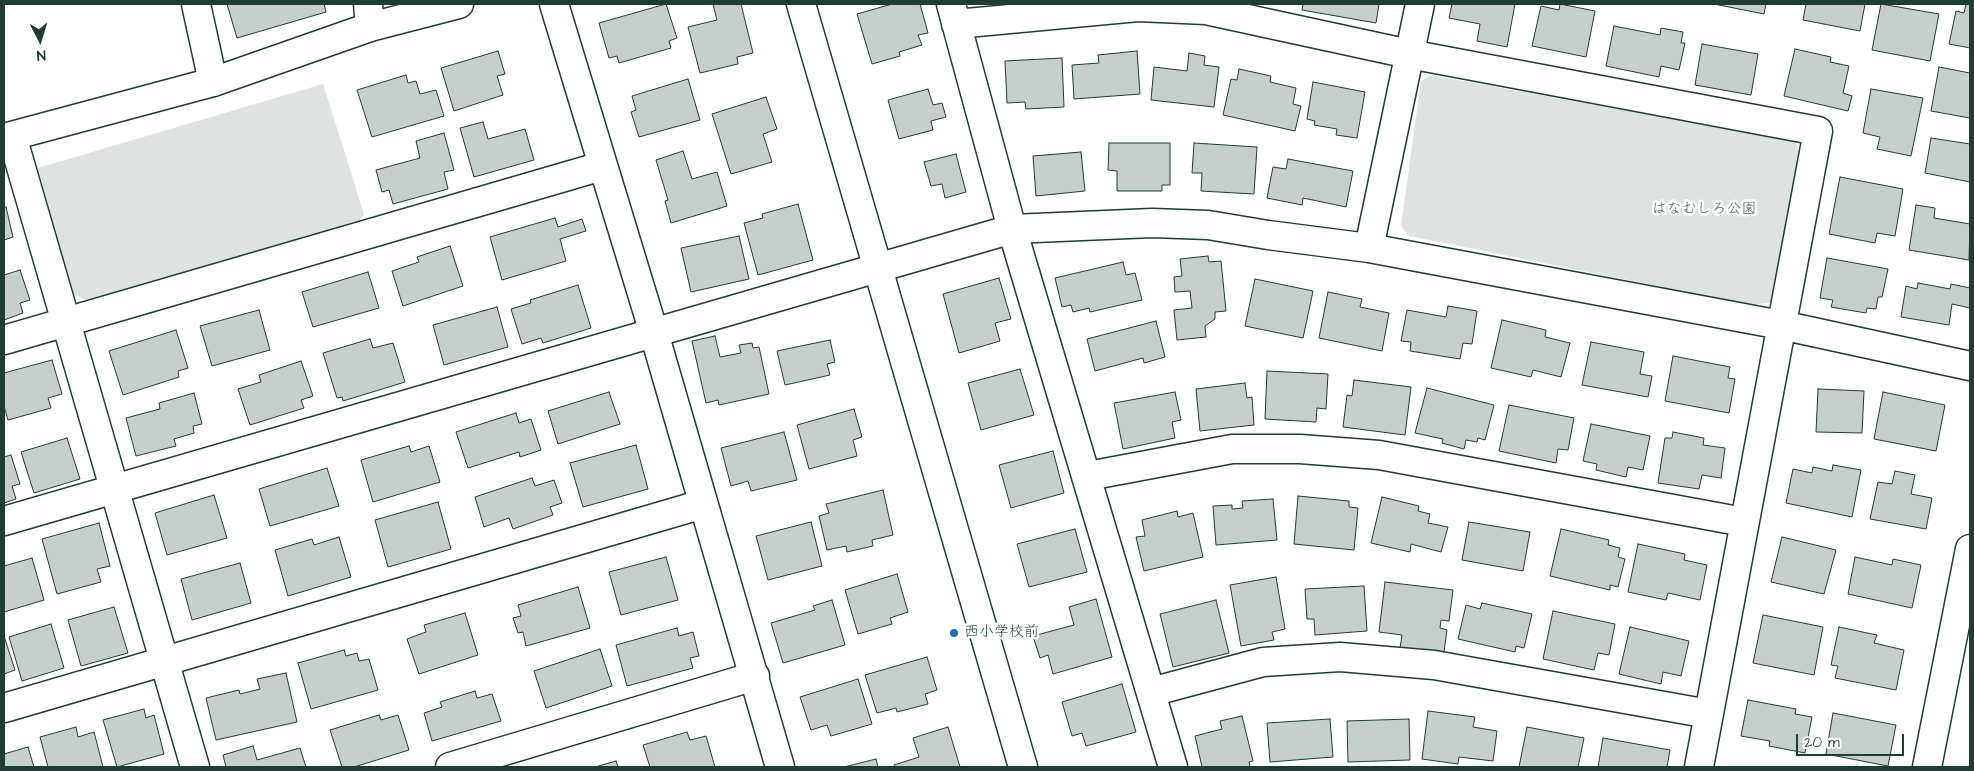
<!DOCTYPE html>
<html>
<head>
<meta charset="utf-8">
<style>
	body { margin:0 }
	#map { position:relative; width:1974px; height:771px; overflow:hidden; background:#fff; font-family:"Architects Daughter",sans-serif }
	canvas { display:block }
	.frame { position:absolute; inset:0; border:5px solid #1f3d34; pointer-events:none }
	.north { position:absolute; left:15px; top:15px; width:50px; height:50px; -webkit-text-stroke:4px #fff; paint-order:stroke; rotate:175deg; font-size:14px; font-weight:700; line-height:20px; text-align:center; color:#1f3d34 }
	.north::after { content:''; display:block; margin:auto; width:18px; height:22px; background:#1f3d34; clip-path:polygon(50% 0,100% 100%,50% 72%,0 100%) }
	.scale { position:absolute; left:1796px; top:734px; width:108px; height:22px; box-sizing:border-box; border:2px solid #1f3d34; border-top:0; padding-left:6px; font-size:15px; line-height:18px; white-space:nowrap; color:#1f3d34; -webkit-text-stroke:4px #fff; paint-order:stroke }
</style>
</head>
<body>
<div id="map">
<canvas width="1974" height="771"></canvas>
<div class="frame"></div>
<div class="north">N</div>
<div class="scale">20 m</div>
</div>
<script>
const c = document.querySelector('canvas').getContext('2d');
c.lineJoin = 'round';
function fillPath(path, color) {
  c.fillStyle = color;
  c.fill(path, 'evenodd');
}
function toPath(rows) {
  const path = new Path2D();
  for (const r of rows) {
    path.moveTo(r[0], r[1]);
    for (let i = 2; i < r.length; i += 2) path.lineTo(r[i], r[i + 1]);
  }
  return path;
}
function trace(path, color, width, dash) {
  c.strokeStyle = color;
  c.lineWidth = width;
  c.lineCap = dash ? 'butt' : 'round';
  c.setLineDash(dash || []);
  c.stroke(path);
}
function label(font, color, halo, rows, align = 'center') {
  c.font = font + ' "Architects Daughter","Klee One",sans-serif';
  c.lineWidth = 5;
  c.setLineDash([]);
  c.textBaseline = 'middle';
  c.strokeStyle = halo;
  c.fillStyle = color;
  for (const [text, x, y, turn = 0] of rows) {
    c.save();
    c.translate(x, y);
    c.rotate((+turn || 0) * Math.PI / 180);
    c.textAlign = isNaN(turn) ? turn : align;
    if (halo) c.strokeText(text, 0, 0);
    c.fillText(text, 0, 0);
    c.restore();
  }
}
fillPath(toPath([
	[1430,75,1795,141,1801,160,1774,302,1752,305,1409,236,1401,226,1421,81],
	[323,84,364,214,360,220,93,303,72,294,38,168]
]), '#dee3e2');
const building = toPath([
	[227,4,324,4,326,12,237,38,227,4],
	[666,4,677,38,669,41,671,48,619,63,617,56,609,58,599,23,666,4],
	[713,4,741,4,753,53,737,57,738,64,700,73,688,27,717,20,713,4],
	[892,4,920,4,928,33,918,35,922,45,899,52,900,56,872,64,857,14,892,4],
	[1303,4,1379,4,1376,23,1302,10,1303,4],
	[1452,4,1515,4,1507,47,1477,41,1480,24,1449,18,1452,4],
	[1560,4,1595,11,1586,57,1532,46,1541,6,1559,10,1560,4],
	[1714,4,1766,4,1764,14,1714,4],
	[1806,4,1865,4,1860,31,1803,20,1806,4],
	[1881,4,1939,14,1930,61,1872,50,1881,4],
	[1966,4,1970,4,1970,48,1949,44,1956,11,1964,13,1966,4],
	[1614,26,1660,35,1661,28,1683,32,1681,43,1685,43,1679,70,1661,66,1659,77,1606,66,1614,26],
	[1702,44,1758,54,1751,95,1695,85,1702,44],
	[1795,49,1831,57,1830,62,1849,66,1843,93,1852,96,1848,111,1784,96,1795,49],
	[498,51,505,74,497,76,503,95,454,111,441,68,498,51],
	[1137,51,1140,94,1074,99,1072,65,1099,63,1098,55,1137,51],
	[1189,53,1205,56,1204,65,1219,67,1214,107,1151,100,1154,67,1187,71,1189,53],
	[1062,58,1064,107,1026,109,1025,102,1007,103,1005,61,1062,58],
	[1939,67,1970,73,1970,118,1931,111,1939,67],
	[1239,69,1271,76,1270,82,1296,88,1293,104,1301,106,1295,131,1223,115,1231,79,1237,80,1239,69],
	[406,75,408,83,416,81,420,94,436,90,444,116,372,137,357,90,406,75],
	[688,79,700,120,639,137,631,112,636,110,632,96,688,79],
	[1313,82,1365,92,1357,138,1336,135,1337,129,1314,125,1315,121,1307,119,1313,82],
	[928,89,933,105,942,103,946,117,931,121,933,130,899,139,888,100,928,89],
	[1871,89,1923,98,1911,156,1877,149,1880,137,1863,133,1871,89],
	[766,97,777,129,763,134,772,162,731,174,712,114,766,97],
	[483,122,488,139,525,129,534,160,474,177,460,128,483,122],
	[444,133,454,170,444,172,448,189,393,204,389,190,382,192,376,170,420,158,416,141,444,133],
	[1931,138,1970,144,1970,182,1925,173,1931,138],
	[1109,143,1170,143,1170,185,1162,185,1162,191,1117,191,1117,171,1108,170,1109,143],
	[1194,143,1257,147,1254,194,1201,191,1202,173,1192,173,1194,143],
	[683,151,692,179,717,172,727,206,671,223,665,201,668,200,656,160,683,151],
	[1081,152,1085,191,1036,196,1033,156,1081,152],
	[956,154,966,192,945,198,942,184,931,186,924,162,956,154],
	[1288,159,1353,171,1346,207,1303,198,1302,205,1267,198,1273,167,1286,169,1288,159],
	[1840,177,1903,189,1895,236,1877,233,1875,243,1829,234,1840,177],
	[798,204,813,260,758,275,744,223,763,218,762,214,798,204],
	[1916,205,1935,208,1934,218,1970,224,1969,260,1909,250,1916,205],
	[6,207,13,237,4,240,4,208,6,207],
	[555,218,558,227,582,219,586,231,560,239,566,261,502,280,490,237,555,218],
	[739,236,749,279,691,292,681,248,739,236],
	[450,246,463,286,403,306,392,271,419,262,417,257,450,246],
	[1208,256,1209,262,1221,261,1226,311,1215,312,1215,319,1205,326,1206,337,1177,340,1174,310,1192,308,1190,291,1175,292,1174,277,1182,276,1180,259,1208,256],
	[1827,258,1888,269,1882,297,1878,297,1876,309,1867,308,1866,313,1831,307,1833,300,1820,298,1827,258],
	[1123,262,1126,275,1135,273,1142,300,1090,312,1089,308,1073,312,1071,305,1062,307,1055,278,1123,262],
	[20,270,30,300,20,303,23,313,4,320,4,275,20,270],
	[368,272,379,308,313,327,302,292,368,272],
	[999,278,1011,319,995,323,1000,341,959,353,943,294,999,278],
	[1255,279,1313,291,1303,338,1245,326,1255,279],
	[1918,283,1950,289,1951,284,1970,288,1970,308,1952,304,1949,325,1901,317,1906,286,1917,289,1918,283],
	[578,285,591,328,543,343,541,338,522,344,511,309,531,303,530,300,578,285],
	[1328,292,1362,299,1360,307,1389,313,1382,351,1319,338,1328,292],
	[1448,306,1477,311,1472,344,1463,343,1460,359,1410,351,1411,342,1401,341,1407,310,1446,317,1448,306],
	[497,307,508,347,444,365,433,325,497,307],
	[259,310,270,350,212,366,200,326,259,310],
	[1502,320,1546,330,1545,337,1570,343,1561,377,1533,370,1531,377,1491,368,1502,320],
	[1156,321,1165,357,1144,363,1143,358,1095,371,1087,339,1156,321],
	[176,330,188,368,178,371,179,377,123,395,109,351,176,330],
	[715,336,720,357,741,353,739,345,752,343,753,348,759,347,769,394,719,405,718,400,706,403,692,341,715,336],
	[370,339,373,348,393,343,405,382,343,401,342,397,337,398,323,353,370,339],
	[830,340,835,362,827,364,830,375,785,385,777,351,830,340],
	[1591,342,1644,352,1640,374,1652,376,1648,397,1582,385,1591,342],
	[1673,356,1730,367,1728,378,1735,379,1729,413,1665,401,1673,356],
	[52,360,62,394,48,398,51,408,8,420,4,406,4,373,52,360],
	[301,361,313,396,301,400,304,408,250,425,238,389,261,382,259,375,301,361],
	[1020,369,1034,415,981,430,968,383,1020,369],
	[1267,371,1328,374,1326,409,1317,408,1316,422,1265,419,1267,371],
	[1354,380,1411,387,1405,435,1343,427,1347,395,1352,396,1354,380],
	[1245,383,1247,398,1252,397,1254,425,1200,431,1196,389,1245,383],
	[1427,388,1494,405,1485,440,1478,438,1477,442,1466,440,1464,449,1442,443,1443,439,1415,433,1427,388],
	[1818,389,1864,391,1862,433,1816,432,1818,389],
	[609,392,620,424,558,444,548,411,609,392],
	[1175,392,1181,420,1172,422,1175,438,1123,449,1114,403,1175,392],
	[1883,392,1945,405,1936,451,1874,439,1883,392],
	[194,393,202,424,193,426,194,433,174,439,176,446,136,456,126,418,160,409,159,403,194,393],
	[1509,405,1574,418,1568,450,1558,449,1556,463,1499,451,1509,405],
	[854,409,862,437,853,440,857,456,809,469,797,425,854,409],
	[516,413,519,423,531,419,541,450,520,457,519,452,468,468,456,432,516,413],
	[1591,424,1650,436,1643,470,1628,467,1626,477,1596,470,1597,464,1583,461,1591,424],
	[784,432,797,480,751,491,748,481,731,486,721,448,784,432],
	[1673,432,1704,438,1703,445,1725,448,1721,478,1702,475,1699,489,1658,483,1665,438,1672,438,1673,432],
	[67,438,80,479,34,493,21,452,67,438],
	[636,445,648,489,583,507,570,463,636,445],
	[409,446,411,452,429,446,440,482,373,502,361,460,409,446],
	[1053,451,1064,493,1011,508,999,465,1053,451],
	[11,455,20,484,12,486,16,499,4,503,4,457,11,455],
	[1833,465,1861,470,1852,517,1786,503,1793,469,1812,473,1813,467,1832,471,1833,465],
	[327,468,339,506,270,526,259,489,327,468],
	[1895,471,1915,475,1911,494,1932,498,1926,529,1870,519,1878,482,1892,484,1895,471],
	[532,478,535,486,554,480,562,503,550,507,553,515,513,529,509,518,484,527,475,497,532,478],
	[883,490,893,535,872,540,873,546,847,552,846,546,827,550,819,516,829,513,826,504,883,490],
	[214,495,227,538,167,555,155,513,214,495],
	[1298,496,1349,501,1349,507,1358,508,1354,550,1294,544,1298,496],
	[1382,497,1419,506,1418,511,1430,514,1428,523,1448,527,1441,552,1411,544,1410,552,1371,543,1382,497],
	[1273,499,1277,540,1216,545,1213,506,1232,505,1232,509,1243,508,1242,501,1273,499],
	[438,502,451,549,388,567,375,520,438,502],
	[1177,511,1178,517,1193,513,1203,557,1144,571,1136,537,1145,536,1142,520,1177,511],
	[811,522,822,566,768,580,756,536,811,522],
	[1469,522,1530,532,1523,571,1462,560,1469,522],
	[99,523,110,566,97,569,101,582,57,594,42,539,99,523],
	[1075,529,1087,572,1029,587,1017,544,1075,529],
	[1561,529,1609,540,1608,545,1620,548,1618,557,1625,559,1618,587,1610,585,1610,590,1550,576,1561,529],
	[339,537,351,577,288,596,275,550,312,539,314,545,339,537],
	[1782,537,1836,550,1824,594,1771,582,1782,537],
	[1638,544,1685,554,1684,560,1707,565,1700,600,1668,593,1666,600,1628,592,1638,544],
	[666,557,678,600,621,615,609,572,666,557],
	[1855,557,1892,565,1893,559,1921,565,1912,608,1848,594,1855,557],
	[32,558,44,600,4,612,4,566,32,558],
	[240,563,251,603,192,620,181,579,240,563],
	[897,574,908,612,890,618,892,624,858,634,845,590,897,574],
	[1276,577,1285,629,1272,632,1274,640,1241,646,1230,585,1276,577],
	[1385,582,1453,590,1449,621,1441,620,1440,628,1447,630,1444,652,1400,648,1402,635,1379,632,1385,582],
	[1364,586,1367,631,1315,635,1314,619,1307,619,1305,589,1364,586],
	[578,587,590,628,526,646,523,632,518,633,513,618,521,616,518,605,578,587],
	[1096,599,1112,657,1053,674,1048,655,1040,658,1033,636,1074,625,1069,607,1096,599],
	[832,600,845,645,783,663,771,623,815,610,813,606,832,600],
	[1216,600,1229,653,1173,667,1160,614,1216,600],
	[1482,603,1532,614,1524,648,1516,646,1515,652,1458,639,1466,605,1480,609,1482,603],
	[114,607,128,653,81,666,68,620,114,607],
	[1553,611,1615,624,1609,655,1598,653,1594,670,1543,659,1553,611],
	[465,613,478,655,419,674,407,639,426,632,424,625,465,613],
	[1763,615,1823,627,1814,675,1753,663,1763,615],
	[51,624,64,668,22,681,9,637,51,624],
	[1630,627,1689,641,1681,676,1663,672,1661,684,1619,674,1630,627],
	[1839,627,1877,635,1874,643,1904,650,1896,690,1835,678,1838,666,1831,665,1839,627],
	[677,628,679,636,693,632,699,656,690,658,693,668,627,686,616,645,677,628],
	[4,636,15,670,4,674,4,636],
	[600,649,612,686,546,708,534,671,600,649],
	[344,650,346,656,357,653,359,661,369,659,378,690,311,709,298,663,344,650],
	[927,657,937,690,925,694,928,704,897,712,896,708,877,713,865,675,927,657],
	[286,673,297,722,216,740,206,698,239,690,240,694,260,689,257,679,286,673],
	[858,679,872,724,831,736,827,725,811,730,800,697,858,679],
	[1122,684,1136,732,1086,746,1082,733,1072,736,1062,702,1122,684],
	[475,691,477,698,492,694,501,721,432,741,424,713,442,707,440,702,475,691],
	[1748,700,1796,709,1795,714,1812,717,1805,753,1769,746,1770,741,1741,736,1748,700],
	[144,709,146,718,154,715,164,754,117,767,103,720,144,709],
	[1428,711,1475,717,1473,727,1497,731,1493,761,1459,757,1458,764,1422,759,1428,711],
	[1833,713,1896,725,1888,766,1826,754,1833,713],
	[379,715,381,720,398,715,409,750,354,767,342,767,330,730,379,715],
	[1242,716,1253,761,1249,762,1250,767,1202,767,1195,736,1222,729,1220,721,1242,716],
	[1330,719,1333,757,1270,762,1267,723,1330,719],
	[1409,719,1410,760,1348,762,1347,721,1409,719],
	[76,727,78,737,94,732,103,767,48,767,40,737,76,727],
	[948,727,960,767,895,767,894,765,919,757,913,738,948,727],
	[1527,727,1584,738,1578,767,1519,767,1527,727],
	[687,732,690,740,706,736,715,767,650,767,643,745,687,732],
	[1603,738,1670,750,1667,767,1598,767,1603,738],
	[253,746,257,760,300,748,306,767,226,767,223,755,253,746],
	[28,747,34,767,4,767,4,754,28,747],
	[876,759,878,767,844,767,876,759],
	[616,761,618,767,595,767,616,761]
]);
fillPath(building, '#c7cfcc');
trace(building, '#1f3d34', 1);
const minor = toPath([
	[196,4,213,82],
	[368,4,370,27],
	[951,4,1012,229,1173,767],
	[956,24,1138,7,1206,10,1409,54,1818,131,1699,767],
	[1369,248,1420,4],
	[4,340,602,166],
	[1088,476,1232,449,1300,449,1379,455,1744,522],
	[4,521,1012,229,1152,223,1208,225,1268,235,1369,248,1781,325,1970,366],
	[1151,692,1263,662,1340,657,1434,665,1709,714],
	[450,767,755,676]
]);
const tertiary = toPath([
	[554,4,654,333,780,767],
	[801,4,1023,767],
	[12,136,195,767],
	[4,138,213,82,370,27,459,4],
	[4,708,703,504],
	[1927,767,1970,549]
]);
trace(minor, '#1f3d34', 31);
trace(tertiary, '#1f3d34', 31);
trace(minor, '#fff', 28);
trace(tertiary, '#fff', 28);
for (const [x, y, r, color] of [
	[954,633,5,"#1f6fb2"]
]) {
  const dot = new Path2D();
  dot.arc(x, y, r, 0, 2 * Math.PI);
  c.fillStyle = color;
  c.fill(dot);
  trace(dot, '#fff', 2);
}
label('15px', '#455e57', '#fff', [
	["はなむしろ公園",1704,210]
]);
label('15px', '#1f3d34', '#fff', [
	["西小学校前",964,633]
], 'left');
</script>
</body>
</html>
